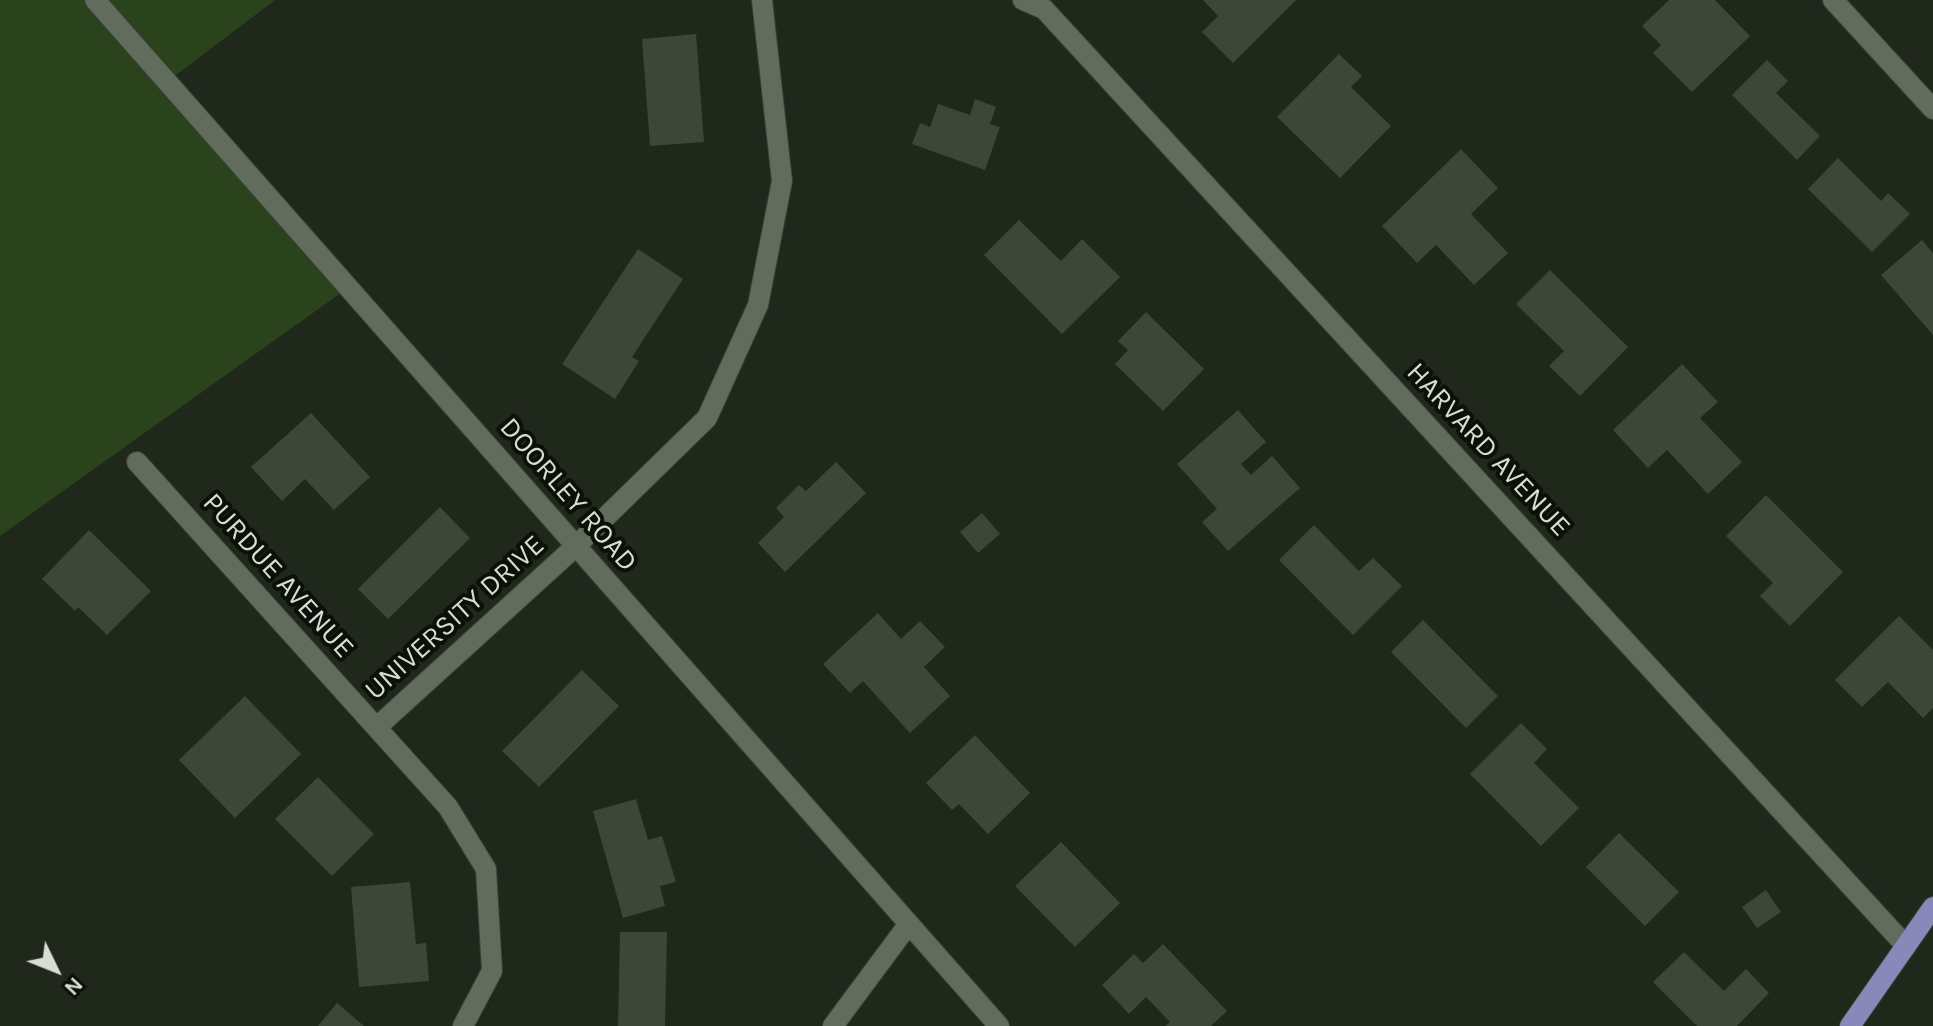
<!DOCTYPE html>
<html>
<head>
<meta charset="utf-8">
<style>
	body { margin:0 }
	#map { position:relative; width:1933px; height:1026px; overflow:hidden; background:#1f281a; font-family:Karla,sans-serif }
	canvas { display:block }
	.north { position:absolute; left:16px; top:930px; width:80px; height:80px; -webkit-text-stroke:6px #0b1009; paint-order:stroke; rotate:133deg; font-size:22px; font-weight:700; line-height:32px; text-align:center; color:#d7ddd4 }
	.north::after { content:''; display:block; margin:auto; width:28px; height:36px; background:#d7ddd4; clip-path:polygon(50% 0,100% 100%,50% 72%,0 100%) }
</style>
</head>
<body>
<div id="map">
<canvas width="1933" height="1026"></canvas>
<div class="north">N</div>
</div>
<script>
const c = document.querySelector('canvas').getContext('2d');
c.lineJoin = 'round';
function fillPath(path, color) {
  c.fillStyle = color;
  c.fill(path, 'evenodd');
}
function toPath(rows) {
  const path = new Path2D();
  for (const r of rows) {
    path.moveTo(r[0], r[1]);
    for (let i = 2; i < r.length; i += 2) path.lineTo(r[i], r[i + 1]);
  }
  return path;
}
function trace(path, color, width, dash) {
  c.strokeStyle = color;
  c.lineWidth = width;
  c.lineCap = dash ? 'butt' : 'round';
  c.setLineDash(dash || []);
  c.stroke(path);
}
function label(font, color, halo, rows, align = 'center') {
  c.font = font + ' Karla,sans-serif';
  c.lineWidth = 8;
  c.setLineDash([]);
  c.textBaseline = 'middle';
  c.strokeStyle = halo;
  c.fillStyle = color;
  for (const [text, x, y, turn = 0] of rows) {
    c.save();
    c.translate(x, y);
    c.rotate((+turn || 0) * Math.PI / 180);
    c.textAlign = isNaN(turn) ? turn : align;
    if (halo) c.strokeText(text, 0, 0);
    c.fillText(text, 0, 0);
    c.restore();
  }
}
fillPath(toPath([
	[0,0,275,0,167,82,348,288,0,536]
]), '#2b431d');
fillPath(toPath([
	[1203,0,1296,0,1233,63,1202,32,1218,16],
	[1669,0,1715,0,1750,36,1692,92,1653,53,1661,45,1642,26],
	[696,34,704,142,650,146,642,39],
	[1339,54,1362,76,1351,87,1391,126,1340,178,1277,117],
	[1767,60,1788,81,1776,93,1820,136,1797,160,1732,95],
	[975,99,996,107,990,124,1000,127,985,170,912,144,920,123,930,127,938,104,970,115],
	[1461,149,1498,188,1471,214,1508,253,1474,285,1436,245,1417,263,1382,226],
	[1838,158,1881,201,1888,193,1910,214,1872,252,1808,189],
	[1019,220,1061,261,1082,239,1120,277,1062,334,984,255],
	[1922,240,1933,253,1933,335,1881,275],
	[638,249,683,279,632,357,639,361,615,399,562,364],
	[1550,270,1628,347,1580,396,1549,366,1564,351,1516,304],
	[1146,312,1204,369,1163,411,1115,364,1128,350,1118,341],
	[1682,364,1718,402,1700,418,1742,462,1708,494,1667,450,1648,468,1613,430],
	[1238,410,1266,442,1241,464,1251,475,1272,456,1300,488,1228,551,1202,522,1217,509,1177,464],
	[311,413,370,477,334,510,305,479,282,501,251,467],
	[836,462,866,493,785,572,758,543,784,517,776,508,799,485,806,491],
	[1766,495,1843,572,1790,626,1760,596,1773,583,1726,536],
	[440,507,470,538,388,619,358,589],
	[982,513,1000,534,978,553,960,532],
	[1314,525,1359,571,1373,558,1402,586,1353,635,1279,560],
	[89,530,151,591,107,635,78,607,75,611,42,579],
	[878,613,901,639,920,621,945,647,924,667,950,696,910,733,863,681,850,693,823,664],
	[1899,616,1933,650,1933,708,1923,718,1888,682,1862,707,1835,680],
	[1423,620,1498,696,1466,728,1391,652],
	[582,670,619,706,539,787,502,751],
	[245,696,301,754,235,818,179,760],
	[1521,723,1547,749,1534,763,1579,808,1541,846,1470,774],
	[975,735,1030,793,988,834,959,804,952,810,926,783],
	[318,777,374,834,332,876,275,819],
	[636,799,648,840,662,836,676,882,660,886,665,906,623,918,593,811],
	[1619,833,1679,892,1645,926,1586,867],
	[1061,842,1120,903,1075,947,1015,886],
	[410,882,416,944,426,943,429,981,359,987,351,887],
	[1766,890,1781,912,1757,928,1742,907],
	[620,932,667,932,665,1026,618,1026],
	[1163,944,1227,1011,1211,1026,1165,1026,1170,1022,1146,997,1129,1014,1102,985,1134,954,1143,963],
	[1684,952,1724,991,1746,969,1769,993,1737,1026,1697,1026,1653,982],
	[337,1003,364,1026,318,1026]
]), '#3c4737');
const minor = toPath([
	[95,0,999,1026],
	[1023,0,1044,9,1906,946],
	[1833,0,1933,109],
	[137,462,448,807,486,869,492,971,463,1026],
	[377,727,576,546,707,418,758,305,782,181,762,0],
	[833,1026,908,925]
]);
const major = toPath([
	[1850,1026,1933,907]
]);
trace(minor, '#3a4237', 22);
trace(major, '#3a4237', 22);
trace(minor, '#616c5c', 20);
trace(major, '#8989b9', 20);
label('28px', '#d7ddd4', '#0b1009', [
	["HARVARD AVENUE",1488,450,47],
	["DOORLEY ROAD",568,495,49],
	["PURDUE AVENUE",278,576,48],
	["UNIVERSITY DRIVE",455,618,-42]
]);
</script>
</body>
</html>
